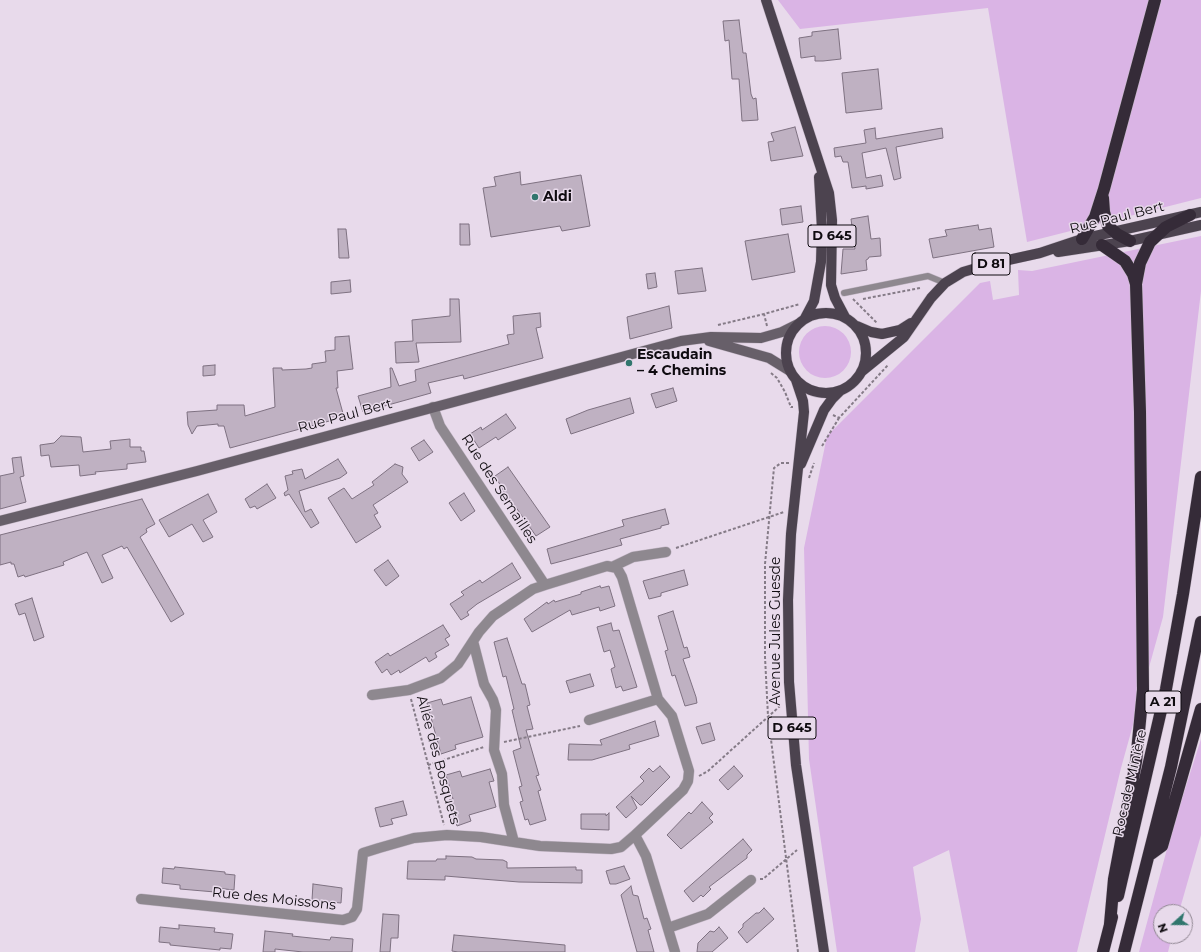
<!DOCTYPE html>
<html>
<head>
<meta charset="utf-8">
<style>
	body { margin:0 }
	#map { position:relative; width:1201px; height:952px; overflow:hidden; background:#e8daeb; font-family:Montserrat,sans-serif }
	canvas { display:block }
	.north { position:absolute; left:1153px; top:904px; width:40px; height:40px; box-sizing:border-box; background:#e8daeb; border:1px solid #918793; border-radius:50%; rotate:249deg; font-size:11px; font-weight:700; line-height:16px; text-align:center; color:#0f0b10 }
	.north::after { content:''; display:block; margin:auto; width:14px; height:18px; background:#30766d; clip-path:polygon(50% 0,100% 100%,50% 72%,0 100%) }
</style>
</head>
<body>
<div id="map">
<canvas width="1201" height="952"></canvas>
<div class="north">N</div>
</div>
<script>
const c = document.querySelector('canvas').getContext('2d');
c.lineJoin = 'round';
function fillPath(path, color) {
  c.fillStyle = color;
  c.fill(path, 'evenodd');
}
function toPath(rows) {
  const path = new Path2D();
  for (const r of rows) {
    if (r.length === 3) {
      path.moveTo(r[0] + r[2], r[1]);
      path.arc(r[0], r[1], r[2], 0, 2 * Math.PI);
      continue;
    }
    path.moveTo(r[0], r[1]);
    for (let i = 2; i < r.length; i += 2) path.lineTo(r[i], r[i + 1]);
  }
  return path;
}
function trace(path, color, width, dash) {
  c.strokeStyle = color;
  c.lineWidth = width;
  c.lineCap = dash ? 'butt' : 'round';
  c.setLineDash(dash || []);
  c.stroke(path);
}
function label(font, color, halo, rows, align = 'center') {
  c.font = font + ' Montserrat,sans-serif';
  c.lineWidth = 3;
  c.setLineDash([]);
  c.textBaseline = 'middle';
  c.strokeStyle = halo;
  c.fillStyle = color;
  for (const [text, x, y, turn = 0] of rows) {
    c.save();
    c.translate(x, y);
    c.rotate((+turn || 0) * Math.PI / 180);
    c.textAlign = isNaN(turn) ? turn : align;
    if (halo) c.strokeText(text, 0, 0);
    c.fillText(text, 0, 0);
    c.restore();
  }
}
fillPath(toPath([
	[778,0,1201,0,1201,198,1027,242,988,8,800,29],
	[1201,236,1201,291,1163,617,1121,768,1077,952,969,952,949,850,913,867,921,919,915,952,837,952,809,759,804,548,827,436,980,283,990,281,993,300,1019,295,1018,270,1032,271],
	[825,352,26],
	[1201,739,1201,835,1179,912,1161,912,1161,936,1172,936,1168,952,1139,952,1173,827]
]), '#dab4e5');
const building = toPath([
	[739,20,743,53,746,53,751,94,753,99,756,98,758,120,742,121,739,79,732,79,729,40,725,41,723,21,739,20],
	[838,29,841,59,823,61,815,61,815,56,801,58,799,38,812,36,812,32,838,29],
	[878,69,882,109,846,113,842,73,878,69],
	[795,127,803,156,771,161,768,142,774,141,771,133,795,127],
	[875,128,876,139,942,128,943,138,896,147,901,178,894,180,886,148,862,153,866,178,881,175,883,186,866,189,866,186,852,188,848,162,843,162,841,156,835,157,834,148,866,143,864,130,875,128],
	[520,172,521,185,581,175,590,226,562,231,560,226,491,237,483,188,496,186,494,177,520,172],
	[801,206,803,222,782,225,780,209,801,206],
	[868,216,871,239,880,238,881,256,869,257,868,259,866,260,867,270,841,274,843,249,855,249,851,219,868,216],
	[460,224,469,224,470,245,460,245,460,224],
	[978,225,979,230,991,228,994,247,933,258,929,239,947,236,945,230,978,225],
	[338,229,346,229,349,258,339,258,338,229],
	[788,234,795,272,752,280,745,241,788,234],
	[702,268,706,291,678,294,675,271,702,268],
	[655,273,657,287,648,289,646,274,655,273],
	[350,280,351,292,331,294,331,282,350,280],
	[450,299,459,299,461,342,416,343,419,362,396,363,395,342,413,341,412,320,450,316,450,299],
	[669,306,672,328,630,339,627,317,669,306],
	[540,313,541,327,536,328,543,358,464,379,463,375,428,383,431,393,363,412,358,396,391,387,390,368,392,368,399,386,416,381,415,370,509,344,507,335,514,334,513,316,540,313],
	[349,336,353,369,337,371,338,388,336,388,344,417,230,448,224,426,218,426,218,424,197,426,192,434,188,425,187,412,217,410,217,405,244,405,245,416,275,407,273,368,282,368,282,370,306,369,312,368,312,364,326,362,325,351,335,350,335,337,349,336],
	[215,365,215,375,203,376,203,366,215,365],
	[673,388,677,401,656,408,651,394,673,388],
	[630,398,634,413,571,434,566,419,588,410,630,398],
	[506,414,516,428,498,440,496,437,479,448,470,434,481,427,482,430,506,414],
	[61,436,81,437,83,452,111,449,110,441,130,439,130,447,141,447,141,451,144,451,146,462,127,464,127,469,95,472,96,474,80,476,79,465,51,467,49,455,41,456,40,445,54,443,61,436],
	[424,440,433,452,419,461,411,448,424,440],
	[21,457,24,476,20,477,26,502,0,509,0,476,14,473,12,458,21,457],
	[338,459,347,473,340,478,299,491,305,512,311,509,319,523,311,528,289,494,285,496,284,493,288,490,285,476,293,474,292,471,302,469,305,479,338,459],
	[395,464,403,467,402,474,408,482,373,505,378,513,374,515,381,527,356,543,328,498,344,488,352,499,374,485,372,482,395,464],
	[508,467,550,527,536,536,515,506,513,507,495,476,508,467],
	[267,484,276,498,257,509,255,506,250,508,245,499,267,484],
	[464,493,475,511,461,521,449,503,464,493],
	[208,494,217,512,203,520,213,537,203,542,192,524,169,537,159,520,208,494],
	[142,499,155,524,146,529,147,532,140,537,184,614,171,622,127,547,124,549,122,546,102,555,113,578,102,583,87,552,63,562,64,565,25,577,24,575,18,577,14,564,11,564,11,562,0,565,0,535,142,499],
	[665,509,669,524,661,526,661,528,620,539,622,545,551,564,547,549,624,526,622,520,665,509],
	[388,560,399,576,386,586,374,570,388,560],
	[512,563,521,578,477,604,467,612,469,615,461,620,450,604,464,595,461,592,480,580,482,583,512,563],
	[684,570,688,585,661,593,661,596,649,599,643,581,684,570],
	[600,586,601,588,609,586,615,606,600,611,599,607,572,615,570,610,532,632,524,619,547,602,548,604,554,600,555,602,581,594,581,592,600,586],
	[32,598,44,637,34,641,25,613,19,615,15,604,32,598],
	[673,611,684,648,687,647,690,657,683,659,696,697,697,703,685,706,675,675,672,676,665,651,668,650,658,616,673,611],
	[611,623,613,631,619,630,637,687,623,691,621,686,616,688,611,669,615,667,610,650,604,652,597,627,611,623],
	[443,625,450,636,445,639,449,645,435,653,437,657,429,662,426,657,400,673,399,670,391,675,387,669,382,673,375,662,388,653,390,656,443,625],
	[507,638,522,684,525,684,530,705,527,706,533,729,526,730,539,775,536,776,541,790,538,791,546,820,530,825,528,819,525,820,520,802,523,801,519,787,522,786,513,751,521,748,512,710,514,709,506,676,503,677,494,642,507,638],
	[590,674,594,686,570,693,566,681,590,674],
	[471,697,483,737,455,745,456,749,441,754,427,703,441,699,443,705,471,697],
	[655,721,659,736,629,745,630,749,592,760,568,760,569,744,602,745,600,740,655,721],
	[710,723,715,740,702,744,696,727,710,723],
	[660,766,670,777,642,805,640,805,631,796,637,808,626,818,616,807,644,781,640,777,649,768,653,772,660,766],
	[734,766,743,776,728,790,719,780,734,766],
	[490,769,494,781,489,782,496,807,469,815,471,821,457,826,449,800,453,799,446,775,460,771,462,777,490,769],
	[403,801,407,815,391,819,393,824,380,827,375,808,403,801],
	[702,802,713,814,709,818,713,822,681,849,667,835,689,812,691,814,702,802],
	[609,813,609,830,581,829,581,814,606,814,606,816,609,813],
	[743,839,752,850,747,855,747,858,709,887,711,889,703,897,701,895,693,902,684,891,743,839],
	[446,856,472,857,476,859,503,860,507,862,507,868,576,867,576,870,582,870,582,883,519,882,445,876,445,880,407,879,408,861,436,861,437,859,446,859,446,856],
	[624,866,630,879,616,884,610,884,606,871,624,866],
	[175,867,225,872,225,874,235,875,234,890,216,888,215,892,180,889,180,885,162,883,163,868,174,869,175,867],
	[313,884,342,888,341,903,312,900,313,884],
	[631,886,633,895,638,896,644,919,647,918,651,929,648,930,654,952,637,952,621,895,631,886],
	[764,908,774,919,747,943,738,932,743,927,743,924,756,913,759,913,764,908],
	[383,914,399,915,398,938,391,938,390,952,380,952,383,914],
	[179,925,215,928,214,932,233,934,231,949,220,948,220,950,170,945,170,943,159,942,160,927,179,929,179,925],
	[719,927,728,938,712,952,697,952,698,943,710,931,714,932,719,927],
	[265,931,293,934,292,936,330,940,331,937,353,939,352,952,303,952,275,949,275,952,263,952,265,931],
	[454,935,565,945,565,952,458,952,452,951,454,935]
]);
fillPath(building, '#bfb1c2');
trace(building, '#7e7181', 1);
const lane = toPath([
	[844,293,928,276,945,283]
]);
const street = toPath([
	[433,407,440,426,545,585,607,566,617,568,622,577,658,699,672,716,689,771,688,781,683,790,635,835,646,856,675,952],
	[612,567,633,557,666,552],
	[473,641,484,684,493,700,496,710,494,750,502,774,504,805,514,842],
	[372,695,409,690,441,678,458,664,479,632,493,616,533,589,545,585],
	[589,720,658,699],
	[141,899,343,920,352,917,357,909,363,853,379,848,414,838,447,835,481,837,540,846,611,849,621,847,635,835],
	[668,928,708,914,751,880]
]);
const secondary = toPath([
	[709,341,769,358,790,371],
	[0,521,197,471,681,341,711,337,761,338,782,332,798,324]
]);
const primary = toPath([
	[766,0,829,193,832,220,831,285,835,298,845,317],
	[1058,252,1130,241,1201,225],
	[826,353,40],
	[805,318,814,301,821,262,822,229,819,177],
	[857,326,871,332,882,334,900,330,911,323],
	[861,372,904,337,931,298,945,283,963,272,990,264,1040,253,1082,239,1201,212],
	[796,380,803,401,804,412,791,534,788,600,789,682,796,765,824,952],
	[801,464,824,410,832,399,840,391]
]);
const highway = toPath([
	[1103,198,1104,212,1108,226,1117,234,1130,241],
	[1082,239,1095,217,1104,189,1155,0],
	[1102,245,1125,261,1133,274,1136,284],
	[1151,854,1162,846,1201,709],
	[1118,896,1166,689,1183,594,1201,477],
	[1110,924,1114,879,1136,762,1143,690,1140,412,1136,284,1140,263,1150,242,1166,227,1190,215],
	[1103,952,1112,917],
	[1124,952,1171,767,1201,622]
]);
trace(lane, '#c5b9c8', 7);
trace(street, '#c5b9c8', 11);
trace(secondary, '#c5b9c8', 11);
trace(primary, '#c5b9c8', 11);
trace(highway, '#c5b9c8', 13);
trace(toPath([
	[853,299,877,323],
	[863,299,920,288],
	[718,325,764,314],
	[767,326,764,314,800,304],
	[771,373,777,378,785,392,791,407,793,407],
	[833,415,839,418,888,365],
	[822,446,839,418],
	[789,463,781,463,774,468,773,478,765,564,765,657,768,716,798,952],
	[809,478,814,463],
	[676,548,784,512],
	[411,699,444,825],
	[504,742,580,726],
	[428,765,484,747],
	[699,776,708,771,780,706],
	[760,879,763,879,797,850]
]), '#857b87', 2, [3, 2]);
trace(lane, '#8e888f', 6);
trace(street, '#8e888f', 10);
trace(secondary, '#675f69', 10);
trace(primary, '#4c434f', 10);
trace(highway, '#352b38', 12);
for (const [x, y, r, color] of [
	[535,197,4,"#30766d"],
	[629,363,4,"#30766d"]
]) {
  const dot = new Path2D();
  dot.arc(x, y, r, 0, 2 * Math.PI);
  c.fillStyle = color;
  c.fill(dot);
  trace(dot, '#e8daeb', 1.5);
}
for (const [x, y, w] of [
	[832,236,48],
	[991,264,38],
	[1163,702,36],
	[792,728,48]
]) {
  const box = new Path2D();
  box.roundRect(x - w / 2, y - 11, w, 22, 3);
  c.fillStyle = '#e8daeb';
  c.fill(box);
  trace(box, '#0f0b10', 1);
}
label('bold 13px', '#0f0b10', null, [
	["D 645",832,236],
	["D 81",991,264],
	["A 21",1163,702],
	["D 645",792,728]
]);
label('bold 14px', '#0f0b10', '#e8daeb', [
	["Aldi",543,197],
	["Escaudain",637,355],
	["– 4 Chemins",637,371]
], 'left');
label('14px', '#0f0b10', '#e8daeb', [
	["Rue Paul Bert",1117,218,-14],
	["Rue Paul Bert",345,416,-15],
	["Rue des Semailles",499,489,57],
	["Avenue Jules Guesde",776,631,-90],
	["Allée des Bosquets",438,760,75],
	["Rocade Minière",1130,783,-77],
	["Rue des Moissons",274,899,6]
]);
</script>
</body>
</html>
